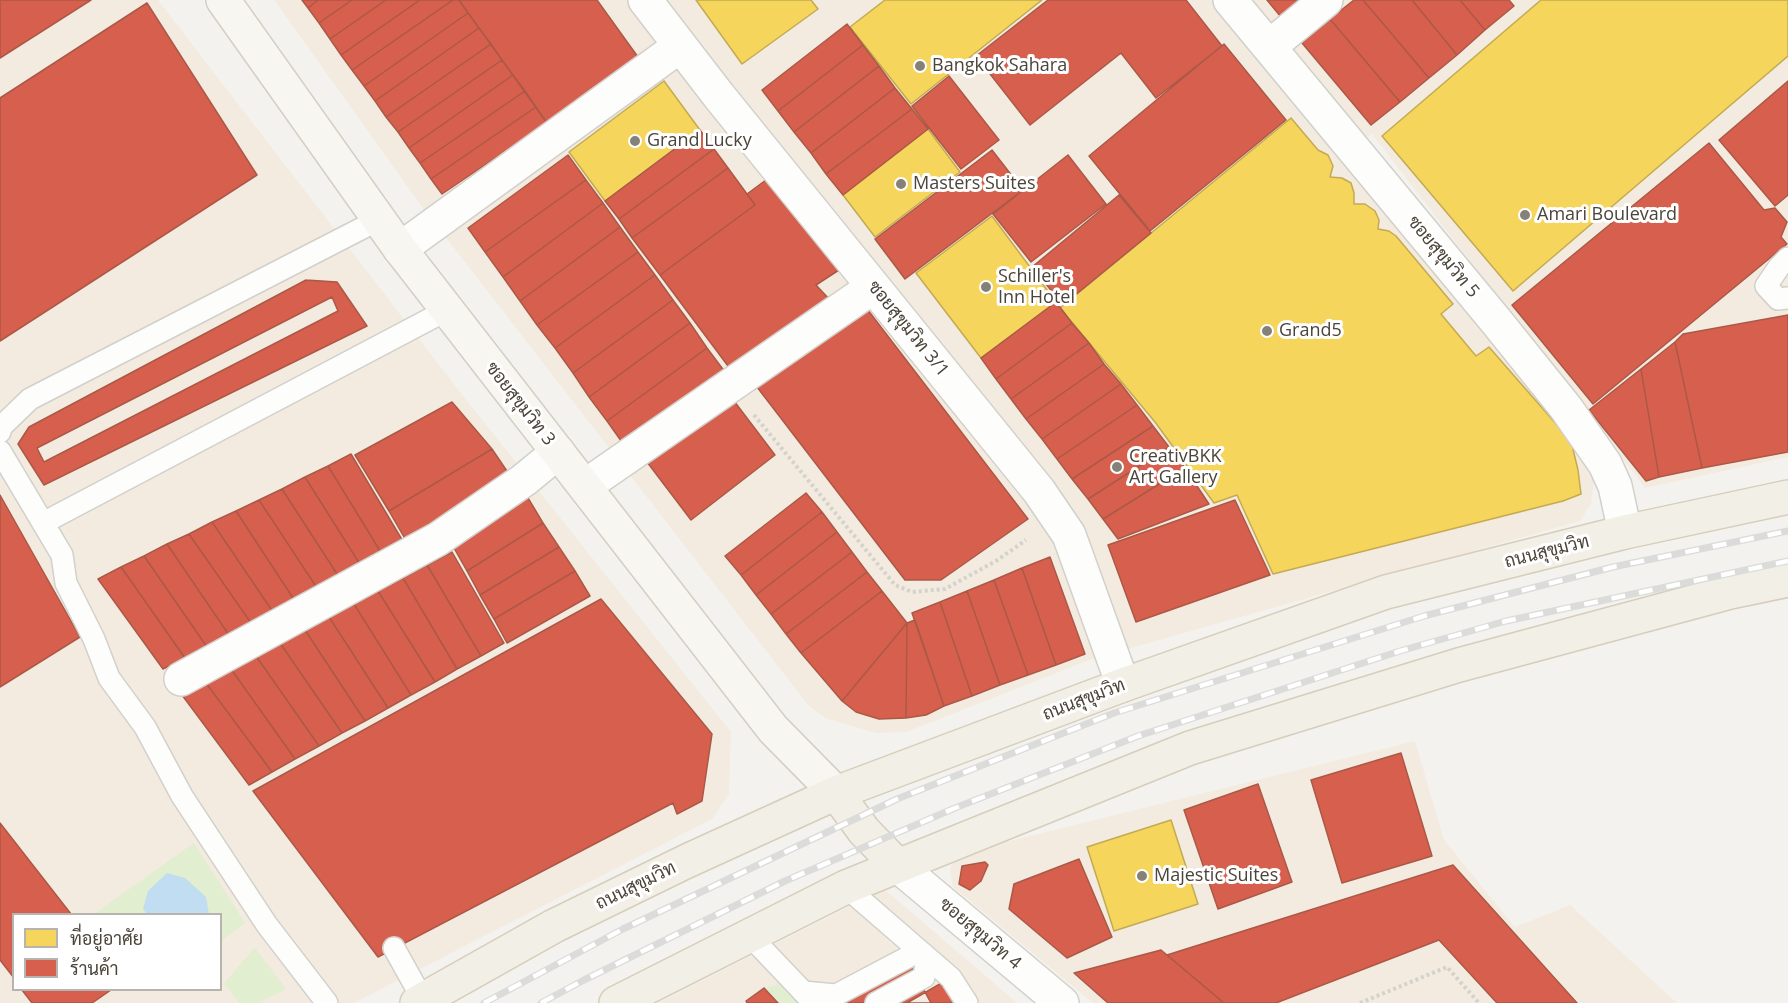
<!DOCTYPE html>
<html>
<head>
<meta charset="utf-8">
<style>
	body { margin:0 }
	#map { position:relative; width:1788px; height:1003px; overflow:hidden; background:#f4f2ee; font-family:"Open Sans",Sarabun,sans-serif }
	canvas { display:block }
	.legend { position:absolute; left:12px; top:913px; width:210px; height:78px; box-sizing:border-box; background:#fff; border:2px solid #b7b4b0; margin:0; padding:8px 10px; list-style:none; font-size:18px; color:#4b4439 }
	.legend li { display:flex; align-items:center; gap:12px; height:30px }
	.legend b { width:30px; border:2px solid #b7b4b0 }
</style>
</head>
<body>
<div id="map">
<canvas width="1788" height="1003"></canvas>
<ul class="legend">
<li><b style="height:16px;background:#f6d55c"></b>ที่อยู่อาศัย</li>
<li><b style="height:16px;background:#d6604d"></b>ร้านค้า</li>
</ul>
</div>
<script>
const c = document.querySelector('canvas').getContext('2d');
c.lineJoin = 'round';
function fillPath(path, color) {
  c.fillStyle = color;
  c.fill(path, 'evenodd');
}
function toPath(rows) {
  const path = new Path2D();
  for (const r of rows) {
    path.moveTo(r[0], r[1]);
    for (let i = 2; i < r.length; i += 2) path.lineTo(r[i], r[i + 1]);
  }
  return path;
}
function trace(path, color, width, dash) {
  c.strokeStyle = color;
  c.lineWidth = width;
  c.lineCap = dash ? 'butt' : 'round';
  c.setLineDash(dash || []);
  c.stroke(path);
}
function label(font, color, halo, rows, align = 'center') {
  c.font = font + ' "Open Sans",Sarabun,sans-serif';
  c.lineWidth = 6;
  c.setLineDash([]);
  c.textBaseline = 'middle';
  c.strokeStyle = halo;
  c.fillStyle = color;
  for (const [text, x, y, turn = 0] of rows) {
    c.save();
    c.translate(x, y);
    c.rotate((+turn || 0) * Math.PI / 180);
    c.textAlign = isNaN(turn) ? turn : align;
    if (halo) c.strokeText(text, 0, 0);
    c.fillText(text, 0, 0);
    c.restore();
  }
}
fillPath(toPath([
	[0,0,158,0,460,392,731,732,729,794,712,819,354,1003,0,1003],
	[14,914,220,914,220,990,14,990],
	[274,0,1788,0,1788,457,1645,488,1372,134,1347,156,1590,456,1595,474,1591,504,1580,521,1092,659,906,732,876,733,825,718,808,705,420,204],
	[1415,741,1444,840,1515,927,1570,905,1677,1003,1093,1003,953,887,950,869,957,854],
	[884,889,1017,1003,658,1003]
]), '#f3ebdf');
fillPath(toPath([
	[194,843,245,923,221,941,220,914,209,914,206,897,143,909,147,914,94,914],
	[255,948,286,989,258,1003,239,1003,224,983],
	[780,984,798,1003,778,1003,764,988]
]), '#e1eecf');
fillPath(toPath([
	[167,873,185,878,206,897,209,914,147,914,143,909,148,891]
]), '#c0ddf1');
const homes = toPath([
	[696,0,811,0,818,9,742,64,696,0],
	[885,0,1042,0,911,104,850,27,885,0],
	[1541,0,1788,0,1788,56,1513,291,1382,136,1541,0],
	[664,81,700,130,605,201,569,152,664,81],
	[1291,118,1318,150,1328,155,1333,166,1330,177,1342,178,1351,183,1354,193,1354,204,1365,204,1375,211,1379,220,1378,229,1389,231,1396,236,1453,304,1441,314,1476,356,1489,347,1571,441,1578,470,1581,494,1563,501,1273,574,1237,495,1214,503,1155,422,1060,308,1291,118],
	[928,129,960,172,875,237,843,195,928,129],
	[992,216,1056,302,981,358,916,273,992,216],
	[1171,820,1198,904,1114,931,1087,847,1171,820]
]);
fillPath(homes, '#f6d55c');
trace(homes, '#c3aa52', 1.5);
const shops = toPath([
	[0,0,91,0,0,58,0,0],
	[302,0,318,0,308,8,302,0],
	[318,0,352,0,319,23,308,8,318,0],
	[352,0,386,0,330,39,319,23,352,0],
	[386,0,420,0,341,55,330,39,386,0],
	[420,0,453,0,352,70,341,55,420,0],
	[453,0,459,0,468,13,364,86,352,70,453,0],
	[459,0,597,0,638,57,547,123,459,0],
	[1048,0,1186,0,1222,46,1156,98,1121,53,1030,125,976,56,1048,0],
	[1267,0,1301,0,1281,17,1267,0],
	[1354,0,1363,0,1429,78,1400,102,1330,19,1354,0],
	[1363,0,1412,0,1457,55,1429,78,1363,0],
	[1412,0,1460,0,1485,30,1457,55,1412,0],
	[1460,0,1509,0,1514,6,1485,30,1460,0],
	[147,3,257,175,0,341,0,98,147,3],
	[468,13,479,28,375,101,364,86,468,13],
	[1330,19,1400,102,1371,125,1302,43,1330,19],
	[847,24,863,45,778,111,762,90,847,24],
	[479,28,491,44,386,117,375,101,479,28],
	[491,44,502,60,398,132,386,117,491,44],
	[1224,44,1286,120,1150,231,1089,156,1224,44],
	[863,45,879,66,794,132,778,111,863,45],
	[502,60,513,75,409,148,398,132,502,60],
	[879,66,895,88,811,153,794,132,879,66],
	[513,75,525,91,420,163,409,148,513,75],
	[949,76,999,140,961,169,912,106,949,76],
	[1788,81,1788,195,1775,206,1719,140,1788,81],
	[895,88,912,109,826,174,811,153,895,88],
	[525,91,536,107,431,179,420,163,525,91],
	[536,107,547,123,442,194,431,179,536,107],
	[912,109,928,129,843,195,826,174,912,109],
	[700,130,714,149,619,219,605,201,700,130],
	[1709,143,1764,210,1775,208,1787,222,1781,237,1787,244,1593,404,1512,305,1709,143],
	[714,149,728,168,632,238,619,219,714,149],
	[992,150,1023,190,905,279,875,239,992,150],
	[568,155,586,180,485,252,468,228,568,155],
	[1068,155,1106,204,1031,262,993,214,1068,155],
	[728,168,755,205,660,275,632,238,728,168],
	[770,177,839,270,816,285,831,301,731,370,660,275,755,205,747,194,770,177],
	[586,180,603,203,503,277,485,252,586,180],
	[1119,195,1151,233,1063,305,1032,267,1119,195],
	[603,203,620,227,520,301,503,277,603,203],
	[620,227,638,252,537,325,520,301,620,227],
	[638,252,655,275,555,348,537,325,638,252],
	[655,275,673,300,573,373,555,348,655,275],
	[306,280,337,282,367,326,44,485,18,444,29,427,306,280],
	[332,297,338,311,44,462,37,448,332,297],
	[673,300,690,323,589,397,573,373,673,300],
	[1056,302,1072,323,996,379,981,358,1056,302],
	[864,305,1028,519,941,580,905,580,757,387,864,305],
	[1788,315,1788,452,1702,468,1675,342,1683,334,1788,315],
	[690,323,707,348,607,421,589,397,690,323],
	[1072,323,1089,343,1011,399,996,379,1072,323],
	[1675,342,1702,468,1659,477,1641,369,1675,342],
	[1089,343,1104,364,1026,419,1011,399,1089,343],
	[707,348,725,372,624,445,607,421,707,348],
	[1104,364,1121,384,1042,439,1026,419,1104,364],
	[1641,369,1659,477,1646,481,1589,410,1641,369],
	[1121,384,1137,405,1057,459,1042,439,1121,384],
	[731,397,775,455,691,520,647,462,731,397],
	[452,402,492,449,389,511,355,455,452,402],
	[1137,405,1153,426,1072,479,1057,459,1137,405],
	[1153,426,1169,447,1088,499,1072,479,1153,426],
	[1169,447,1185,468,1103,519,1088,499,1169,447],
	[492,449,513,480,408,544,389,511,492,449],
	[351,454,404,543,382,554,328,466,351,454],
	[328,466,382,554,361,566,305,477,328,466],
	[1185,468,1209,504,1118,539,1103,519,1185,468],
	[305,477,361,566,339,577,282,489,305,477],
	[282,489,339,577,317,588,259,500,282,489],
	[806,493,822,512,741,575,725,556,806,493],
	[0,495,80,637,0,687,0,495],
	[528,498,543,523,467,571,454,548,528,498],
	[259,500,317,588,295,601,236,511,259,500],
	[1235,500,1270,575,1136,622,1108,545,1235,500],
	[236,511,295,601,273,612,212,522,236,511],
	[822,512,837,532,756,595,741,575,822,512],
	[212,522,273,612,251,623,189,534,212,522],
	[543,523,559,547,480,595,467,571,543,523],
	[837,532,852,552,771,614,756,595,837,532],
	[189,534,251,623,229,635,167,544,189,534],
	[167,544,229,635,207,647,144,556,167,544],
	[559,547,575,571,494,619,480,595,559,547],
	[452,552,504,643,481,656,427,565,452,552],
	[852,552,867,572,786,634,771,614,852,552],
	[144,556,207,647,185,658,121,567,144,556],
	[1050,557,1085,654,1056,665,1022,568,1050,557],
	[427,565,481,656,457,669,403,578,427,565],
	[121,567,185,658,163,669,98,579,121,567],
	[1022,568,1056,665,1028,675,994,580,1022,568],
	[575,571,590,596,507,643,494,619,575,571],
	[867,572,882,591,801,653,786,634,867,572],
	[403,578,457,669,435,682,378,591,403,578],
	[994,580,1028,675,1000,685,967,591,994,580],
	[378,591,435,682,411,695,354,604,378,591],
	[882,591,907,623,842,701,801,653,882,591],
	[967,591,1000,685,972,696,940,602,967,591],
	[601,599,712,734,702,801,677,814,673,803,378,957,253,791,601,599],
	[940,602,972,696,944,706,912,613,940,602],
	[354,604,411,695,388,708,329,617,354,604],
	[329,617,388,708,365,721,305,630,329,617],
	[915,620,944,706,926,715,906,718,907,623,915,620],
	[907,623,906,718,879,719,856,712,842,701,907,623],
	[305,630,365,721,342,733,280,643,305,630],
	[280,643,342,733,319,746,256,656,280,643],
	[256,656,319,746,295,759,231,669,256,656],
	[231,669,295,759,272,772,206,683,231,669],
	[206,683,272,772,249,785,182,695,206,683],
	[1401,753,1432,856,1342,883,1311,780,1401,753],
	[1258,784,1292,882,1218,909,1184,810,1258,784],
	[0,823,71,914,14,914,14,978,0,960,0,823],
	[1079,859,1112,937,1067,958,1009,909,1014,884,1079,859],
	[985,862,988,865,981,881,970,890,959,884,962,866,985,862],
	[1453,865,1577,1003,1497,1003,1439,940,1276,1003,1224,1003,1167,955,1453,865],
	[902,950,931,1003,848,1003,838,984,902,950],
	[1161,950,1224,1003,1108,1003,1074,973,1161,950],
	[945,981,957,1003,907,1003,945,981],
	[764,988,778,1003,747,1003,746,1001,764,988],
	[22,990,111,990,92,1003,32,1003,22,990]
]);
fillPath(shops, '#d6604d');
trace(shops, '#ac5847', 1.5);
const lane = toPath([
	[1788,258,1779,267,1766,286,1778,299,1788,298],
	[0,432,1,427,30,399,378,220],
	[0,451,62,555,66,583,94,639,109,678,145,727,182,796,267,925,327,1003],
	[43,523,447,310],
	[846,887,951,978,967,1003],
	[749,935,811,1000],
	[394,948,423,1000],
	[803,992,836,995,912,955,914,947],
	[876,1003,924,977,927,958]
]);
const street = toPath([
	[645,0,719,96,1039,491,1069,535,1123,685],
	[1230,0,1496,321,1566,408,1605,464,1615,486,1625,532],
	[1269,47,1326,0],
	[400,249,680,46],
	[585,486,873,287],
	[181,679,438,539,524,480,558,452],
	[897,865,1062,1003]
]);
const secondary = toPath([
	[223,0,400,249,773,729,836,793]
]);
const primary = toPath([
	[836,793,864,831,897,865],
	[417,1003,554,926,687,861,836,793,1123,685,1386,592,1625,532,1788,497],
	[616,1003,846,887,1190,748,1459,665,1730,592,1788,580]
]);
trace(lane, '#d2d0cb', 24);
trace(street, '#d2d0cb', 36);
trace(secondary, '#d3cfc5', 36);
trace(primary, '#d6cebb', 36);
trace(toPath([
	[754,415,895,585,912,592,945,589,996,561,1026,540],
	[1360,1003,1447,967,1479,1003]
]), '#d3d2cc', 4, [3, 3]);
trace(lane, '#fdfdfc', 21);
trace(street, '#fdfdfc', 33);
trace(secondary, '#f7f6f1', 33);
trace(primary, '#f2efe6', 33);
const rail = toPath([
	[484,1003,623,929,897,799,1114,713,1424,616,1613,567,1788,531],
	[541,1003,582,981,785,881,955,808,1138,736,1400,651,1506,621,1788,561]
]);
trace(rail, '#dbdbda', 7);
trace(rail, '#fff', 4.5, [14]);
for (const [x, y, r, color] of [
	[920,66,6,"#868178"],
	[635,141,6,"#868178"],
	[901,184,6,"#868178"],
	[1525,215,6,"#868178"],
	[986,287,6,"#868178"],
	[1267,331,6,"#868178"],
	[1117,467,6,"#868178"],
	[1142,876,6,"#868178"]
]) {
  const dot = new Path2D();
  dot.arc(x, y, r, 0, 2 * Math.PI);
  c.fillStyle = color;
  c.fill(dot);
  trace(dot, '#fff', 2);
}
label('18px', '#4b4439', '#fff', [
	["Bangkok Sahara",932,66],
	["Grand Lucky",647,141],
	["Masters Suites",913,184],
	["Amari Boulevard",1537,215],
	["Schiller's",998,277],
	["Inn Hotel",998,298],
	["Grand5",1279,331],
	["CreativBKK",1129,457],
	["Art Gallery",1129,478],
	["Majestic Suites",1154,876]
], 'left');
label('18px', '#4b4439', '#fff', [
	["ซอยสุขุมวิท 5",1443,257,50],
	["ซอยสุขุมวิท 3/1",908,329,51],
	["ซอยสุขุมวิท 3",520,404,52],
	["ถนนสุขุมวิท",1547,552,-14],
	["ถนนสุขุมวิท",1084,700,-21],
	["ถนนสุขุมวิท",636,886,-26],
	["ซอยสุขุมวิท 4",980,934,40]
]);
</script>
</body>
</html>
